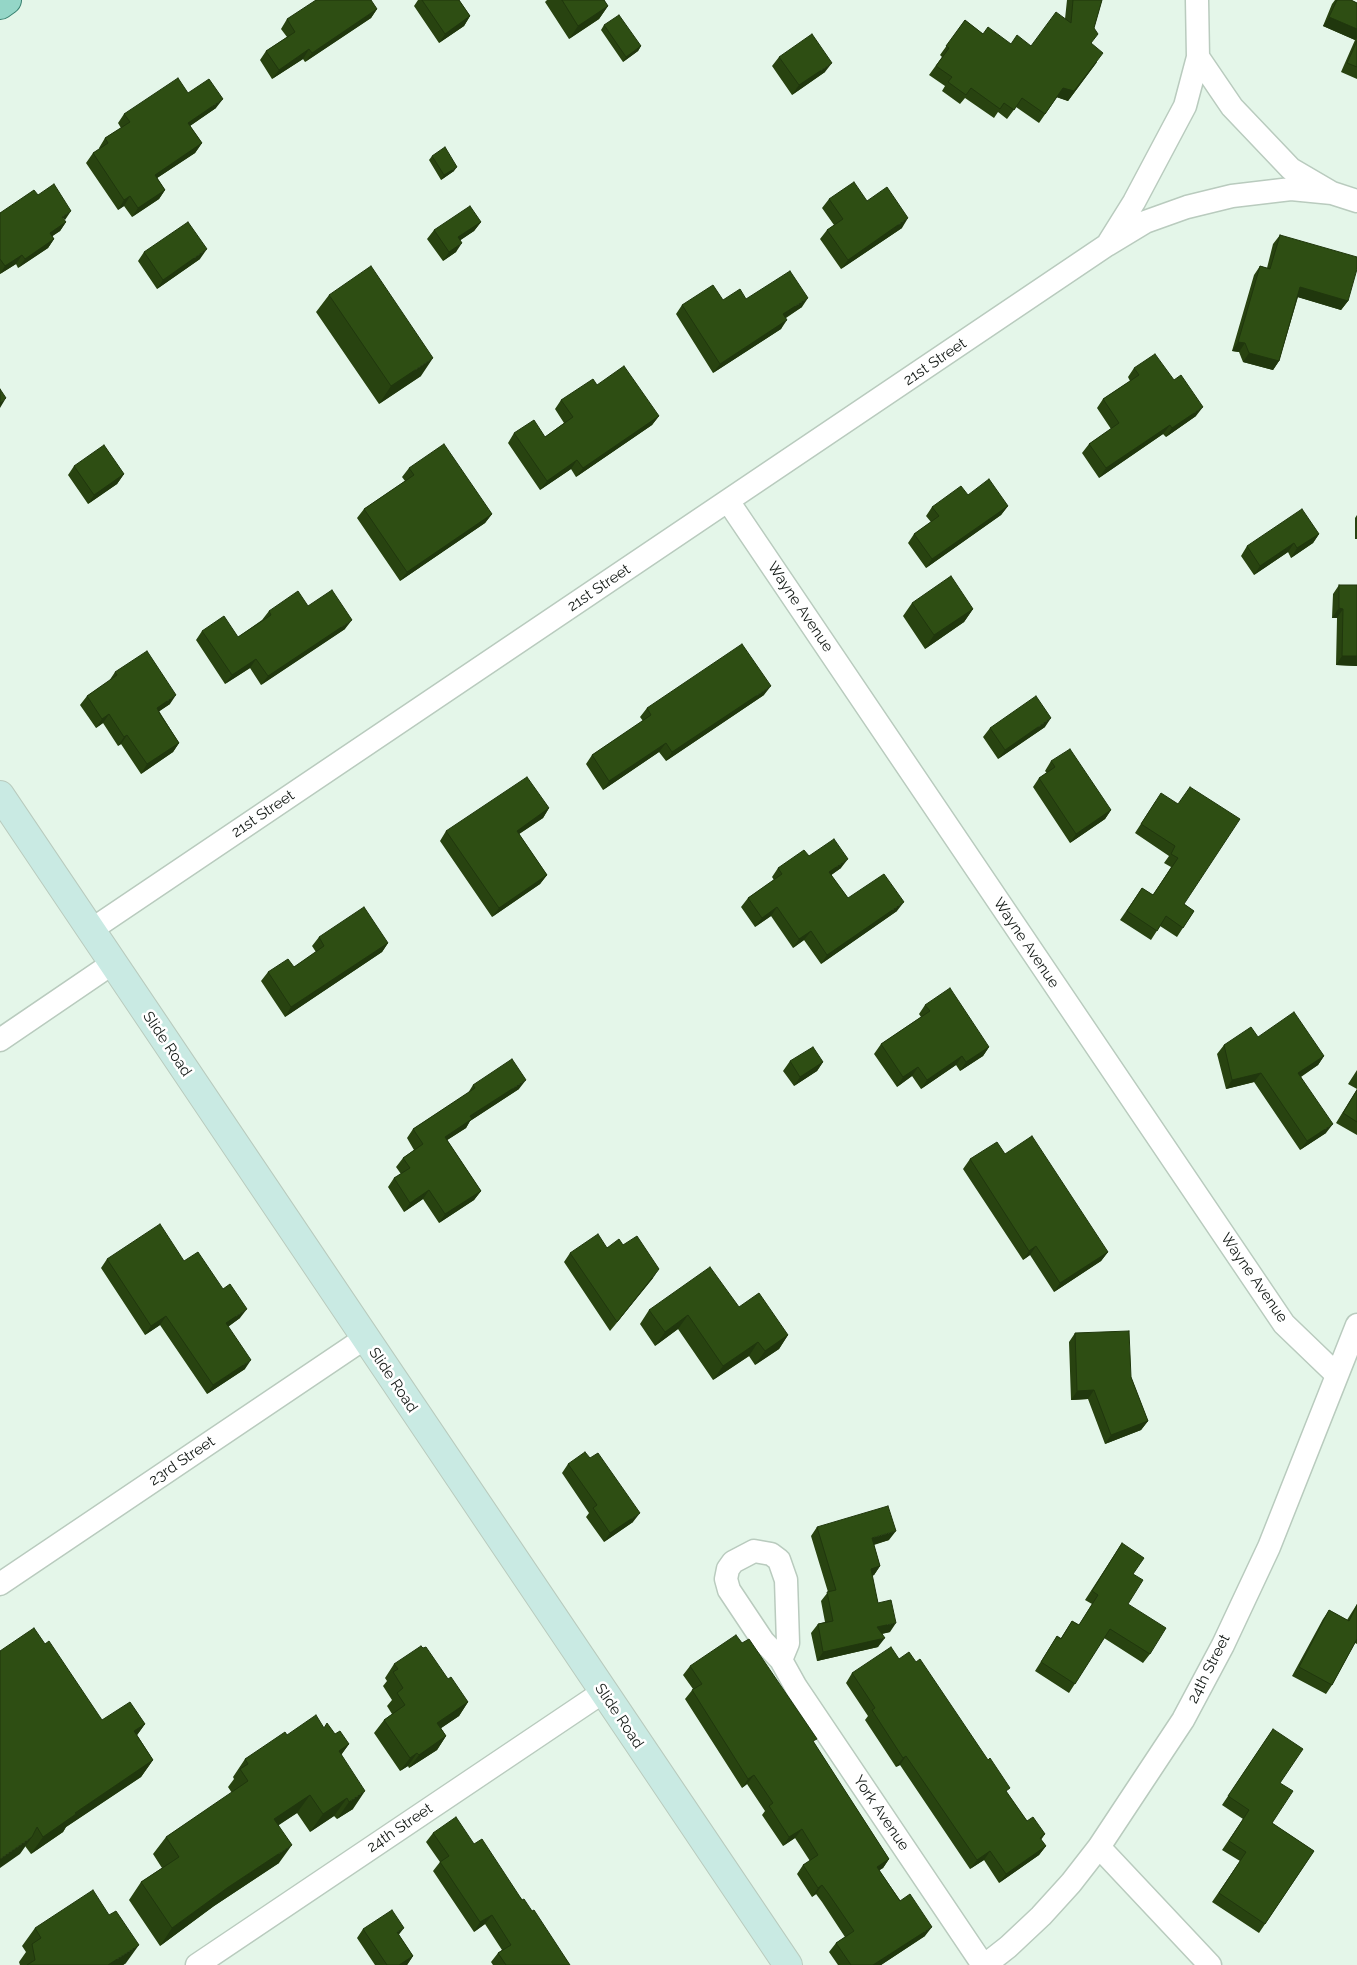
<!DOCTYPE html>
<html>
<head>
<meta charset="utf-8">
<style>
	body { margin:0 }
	canvas { display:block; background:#e4f6e9 }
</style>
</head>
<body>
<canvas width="1357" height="1965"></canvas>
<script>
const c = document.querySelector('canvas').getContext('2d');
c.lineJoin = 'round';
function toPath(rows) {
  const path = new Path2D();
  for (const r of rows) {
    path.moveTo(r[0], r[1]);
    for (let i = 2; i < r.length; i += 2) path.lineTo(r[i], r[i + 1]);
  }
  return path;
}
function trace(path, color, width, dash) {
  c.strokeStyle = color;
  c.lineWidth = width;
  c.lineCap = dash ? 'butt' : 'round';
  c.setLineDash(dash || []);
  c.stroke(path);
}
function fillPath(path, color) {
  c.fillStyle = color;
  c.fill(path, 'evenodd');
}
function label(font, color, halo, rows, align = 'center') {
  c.font = font + ' Raleway,sans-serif';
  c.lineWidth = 5;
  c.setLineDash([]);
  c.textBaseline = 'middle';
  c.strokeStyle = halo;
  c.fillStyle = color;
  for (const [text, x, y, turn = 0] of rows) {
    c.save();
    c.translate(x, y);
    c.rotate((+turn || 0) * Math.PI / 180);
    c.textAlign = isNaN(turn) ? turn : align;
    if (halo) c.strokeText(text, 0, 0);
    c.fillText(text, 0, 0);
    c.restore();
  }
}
const street = toPath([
	[1197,0,1198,57,1232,107,1291,169,1332,193,1357,201],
	[1109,242,1134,202,1185,106,1198,57],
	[728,501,1284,1324,1336,1374],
	[91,930,1107,245,1145,222,1187,207,1232,196,1291,189,1332,193],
	[0,1040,113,963],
	[0,1584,365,1338],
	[781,1660,788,1643,786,1580,779,1560,771,1554,754,1551,733,1562,728,1569,726,1579,729,1590,763,1641,781,1660,796,1687,983,1965],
	[1099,1847,1210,1965],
	[197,1965,603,1692],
	[985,1965,1008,1947,1041,1916,1071,1883,1099,1847,1183,1720,1223,1645,1269,1547,1357,1325]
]);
const secondary = toPath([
	[0,795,788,1965]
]);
const primary = toPath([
	[0,5,7,0]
]);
trace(street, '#b9cbbe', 25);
trace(secondary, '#b9cbbe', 30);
trace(primary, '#388170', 30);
trace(street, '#fff', 22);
trace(secondary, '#c9eae3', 28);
trace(primary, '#94d6c7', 28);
fillPath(toPath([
	[418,0,459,0,470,16,464,26,439,43,414,6],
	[547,0,604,0,608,6,599,19,569,39,545,2],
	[1067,0,1102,0,1094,28,1091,44,1097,62,1068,101,1057,97,1039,123,1016,107,1007,119,998,112,994,118,965,98,960,104,942,91,945,86,929,75,942,57,940,55,965,20,983,34,1011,44,1031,46,1065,19],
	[1335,0,1351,0,1357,3,1357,79,1341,72,1355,40,1323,26,1332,4],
	[377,9,371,18,305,62,303,59,272,79,260,60,266,51,287,37,281,29,287,19],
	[604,25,641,46,638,51,623,62,601,30],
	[779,57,825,72,792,95,772,66],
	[188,93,216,108,190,126,202,143,195,153,157,178,165,190,159,199,132,217,124,206,118,210,86,163,93,153,100,149,99,148,105,138,121,128,118,123,124,114],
	[432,156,454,171,441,180,429,160],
	[38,195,66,222,60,231,52,236,54,239,48,248,18,268,16,264,0,274,0,213],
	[829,199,867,201,902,228,841,269,820,239,827,230,834,225,822,208],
	[481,222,474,231,460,240,456,252,443,261,427,239,434,230],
	[1280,235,1348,301,1341,310,1298,297,1279,361,1273,370,1243,362,1239,352,1232,351,1254,275,1260,266,1267,268,1273,244],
	[144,252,200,259,157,289,138,261],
	[329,295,421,376,379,404,316,312],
	[746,299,802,307,786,318,781,329,713,373,676,314,682,305,723,300],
	[1134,368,1196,416,1166,437,1163,434,1099,478,1082,453,1089,444,1111,429,1097,408,1103,399,1130,381,1128,377],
	[597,385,659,416,652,425,576,477,571,469,540,490,508,443,514,433,545,437,564,423,555,409,561,400],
	[74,466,124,474,117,484,88,504,68,475],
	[409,468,492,514,485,523,400,581,357,518,364,509,405,481,402,477],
	[968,495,1008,506,1001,515,926,568,908,543,914,534,931,522,926,516,932,507],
	[1357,515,1357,539,1355,539,1355,518],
	[1319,534,1313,543,1291,558,1288,552,1254,575,1241,556,1247,546],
	[1339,585,1357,585,1357,666,1336,665,1337,618,1332,618,1333,594],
	[912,603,973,609,964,622,925,649,903,616],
	[308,606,345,629,261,685,250,668,225,684,196,640,202,631,238,637,262,620,269,611],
	[115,672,170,704,159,711,179,743,173,752,141,774,121,744,118,746,103,723,96,728,80,705,87,696,109,681],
	[764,695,666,761,659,752,603,790,586,764,592,755,643,721,640,717,647,708],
	[1045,727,998,759,983,737,990,728],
	[1051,761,1111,810,1105,819,1070,843,1033,787,1039,778,1047,773,1045,771],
	[1155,802,1178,804,1184,904,1194,911,1177,937,1160,926,1151,940,1120,920,1142,888,1153,895,1171,867,1164,863,1169,856,1135,833],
	[549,808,543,818,519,834,547,875,540,884,492,917,440,841,446,831],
	[809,856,841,868,831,875,848,898,897,911,821,964,804,940,793,948,771,916,755,927,741,907,748,898,774,880,772,877,778,868],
	[319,937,388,943,382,952,285,1017,261,981,268,972,294,967,316,952,312,946],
	[925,1005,989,1047,983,1056,960,1071,956,1065,921,1089,912,1076,897,1087,874,1054,881,1044,921,1017,919,1014],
	[1258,1037,1324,1056,1318,1065,1301,1077,1326,1133,1300,1150,1254,1082,1226,1089,1217,1054,1224,1045],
	[790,1061,823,1062,817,1071,794,1086,783,1071],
	[1357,1070,1357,1135,1336,1123,1357,1089,1348,1084],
	[473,1085,519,1089,470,1121,466,1128,447,1140,481,1191,474,1200,439,1223,423,1199,404,1212,388,1187,394,1178,401,1174,396,1167,403,1158,414,1150,407,1138,413,1129,468,1093],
	[1005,1154,1108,1252,1101,1261,1054,1292,1030,1255,1023,1260,963,1169,970,1159],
	[623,1245,653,1278,610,1331,564,1262,570,1253],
	[107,1259,240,1318,228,1327,245,1369,207,1394,160,1325,145,1335,101,1268],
	[739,1307,788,1335,779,1349,755,1365,749,1356,713,1380,678,1329,655,1346,640,1324,649,1310],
	[1075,1333,1131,1377,1148,1421,1141,1430,1105,1444,1088,1399,1071,1400,1069,1342],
	[590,1458,633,1522,604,1542,586,1517,589,1513,562,1473,568,1464],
	[817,1527,889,1540,874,1545,880,1566,874,1575,872,1576,878,1603,890,1632,882,1634,878,1647,817,1661,811,1633,818,1624,825,1622,821,1601,828,1592,811,1536],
	[1122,1543,1133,1574,1128,1604,1150,1654,1143,1663,1104,1638,1069,1693,1035,1671,1057,1636,1061,1638,1072,1621,1079,1625,1092,1604,1085,1600],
	[1357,1604,1357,1644,1355,1643,1332,1685,1326,1694,1292,1676,1323,1619,1329,1610,1347,1620],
	[899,1659,1007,1793,1027,1821,1045,1834,1041,1840,1046,1846,1039,1855,999,1883,984,1860,970,1869,900,1765,896,1767,865,1720,868,1716,846,1683,852,1673],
	[394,1664,448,1679,468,1702,459,1716,441,1728,446,1736,437,1750,409,1768,408,1766,400,1771,374,1733,384,1720,392,1714,387,1706,392,1700,383,1686,387,1681,385,1678],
	[690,1666,814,1743,889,1859,883,1868,879,1870,925,1936,881,1965,838,1965,829,1952,836,1943,845,1937,822,1902,816,1894,812,1897,797,1874,803,1865,810,1861,795,1838,783,1846,762,1815,765,1811,747,1784,742,1788,685,1699,693,1689,683,1675],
	[102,1720,145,1724,137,1735,153,1760,141,1777,66,1827,63,1832,31,1854,25,1846,20,1854],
	[1273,1729,1280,1783,1272,1823,1314,1851,1259,1933,1212,1902,1240,1861,1222,1850,1243,1819,1222,1805],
	[335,1734,349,1744,341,1755,353,1809,337,1819,334,1816,310,1832,297,1813,278,1825,279,1863,214,1906,160,1946,129,1900,141,1882,162,1868,153,1854,166,1837,232,1793,228,1787,234,1779,233,1777,245,1759,287,1735],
	[433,1833,474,1844,532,1911,570,1965,493,1965,491,1962,498,1953,502,1950,485,1924,474,1932,433,1871,440,1862,426,1842],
	[35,1928,126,1963,123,1965,20,1965,19,1962,26,1952,22,1946],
	[363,1929,399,1935,413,1956,407,1965,375,1965,357,1938]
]), '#284310');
fillPath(toPath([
	[608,6,599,19,569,39,578,26],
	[377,9,371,18,305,62,312,53],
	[470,16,464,26,439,43,445,34],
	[1329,17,1357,29,1357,38,1355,40,1323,26],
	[641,46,638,51,623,62,626,57],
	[309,49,303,59,272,79,279,70],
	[1097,62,1068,101,1056,97,1063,88],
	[832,63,825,72,792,95,799,85],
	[223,99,216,108,181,132,188,123],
	[202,143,195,153,148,184,155,175],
	[457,167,454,171,441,180,444,175],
	[165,190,159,199,132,217,138,208],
	[130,196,124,206,118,210,124,200],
	[71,211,65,220,62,217],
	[908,218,902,228,841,269,848,260],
	[66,222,60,231,44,242,50,233],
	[481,222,474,231,452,246,458,237],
	[54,239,48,248,18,268,25,259],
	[462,243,456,252,443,261,449,252],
	[207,249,200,259,157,289,163,280],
	[22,255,16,264,0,274,5,266],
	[1300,287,1348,301,1341,310,1294,296],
	[808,298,802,307,777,323,783,314],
	[787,320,781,329,713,373,720,364],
	[1238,342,1245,343,1239,352,1232,351],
	[1249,353,1279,361,1273,370,1243,362],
	[433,358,421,376,379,404,391,386],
	[6,398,0,408,0,403],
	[1203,407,1196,416,1166,437,1172,428],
	[659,416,652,425,576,477,583,468],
	[1170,425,1163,434,1099,478,1106,468],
	[577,460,571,469,540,490,547,481],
	[124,474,117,484,88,504,94,495],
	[1008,506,1001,515,926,568,932,559],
	[492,514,485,523,400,581,407,572],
	[1319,534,1313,543,1291,558,1297,548],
	[1294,543,1288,552,1254,575,1260,566],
	[1339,608,1343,609,1337,618,1332,618],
	[973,609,964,622,925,649,934,635],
	[352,620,345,629,261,685,268,676],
	[1342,656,1357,656,1357,666,1336,665],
	[256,659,250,668,225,684,232,675],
	[771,686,764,695,666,761,672,752],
	[176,695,170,704,151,717,157,708],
	[109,714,103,723,96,728,102,719],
	[1051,718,1045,727,998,759,1005,750],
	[127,735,121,744,118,746,124,737],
	[179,743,173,752,141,774,147,764],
	[666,743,659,752,603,790,609,781],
	[549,808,543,818,510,840,517,831],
	[1111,810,1105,819,1070,843,1076,834],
	[848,859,841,868,823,881,829,872],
	[547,875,540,884,492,917,499,908],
	[904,902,897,911,821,964,827,955],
	[777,907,771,916,755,927,762,918],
	[811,931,804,940,793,948,799,939],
	[388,943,382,952,285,1017,291,1007],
	[989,1047,983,1056,960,1071,966,1062],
	[962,1056,956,1065,921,1089,927,1080],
	[1324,1056,1318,1065,1292,1082,1298,1073],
	[823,1062,817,1071,794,1086,800,1077],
	[918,1067,912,1076,897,1087,903,1077],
	[1261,1073,1254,1082,1226,1089,1232,1080],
	[526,1080,519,1089,470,1121,466,1128,438,1146,445,1137,470,1116],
	[1333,1124,1326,1133,1300,1150,1307,1141],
	[429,1190,423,1199,404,1212,410,1203],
	[481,1191,474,1200,439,1223,445,1214],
	[1036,1246,1030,1255,1023,1260,1029,1251],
	[1108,1252,1101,1261,1054,1292,1060,1283],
	[659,1269,653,1278,610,1331,617,1322],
	[247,1309,240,1318,220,1332,226,1323],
	[688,1315,678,1329,655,1346,665,1332],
	[166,1316,160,1325,145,1335,151,1326],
	[788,1335,779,1349,755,1365,765,1351],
	[758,1342,749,1356,713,1380,723,1366],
	[251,1360,245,1369,207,1394,213,1385],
	[1094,1390,1088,1399,1071,1400,1077,1391],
	[1148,1421,1141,1430,1105,1444,1111,1435],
	[640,1513,633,1522,604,1542,610,1533],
	[896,1531,889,1540,865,1547,872,1538],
	[880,1566,874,1575,865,1578,871,1569],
	[896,1623,890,1632,871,1636,877,1627],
	[885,1638,878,1647,817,1661,823,1652],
	[468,1702,459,1716,428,1737,437,1723],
	[145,1724,132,1742,134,1731],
	[446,1736,437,1750,409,1768,419,1755],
	[349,1744,336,1762,339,1751],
	[417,1753,408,1766,400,1771,410,1758],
	[906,1756,900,1765,896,1767,903,1758],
	[153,1760,141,1777,66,1827,63,1832,31,1854,43,1837,75,1813],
	[754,1775,747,1784,742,1788,748,1779],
	[365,1791,353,1809,337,1819,349,1802],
	[310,1795,297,1813,261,1837,274,1819],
	[347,1798,334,1816,310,1832,323,1814],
	[802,1829,795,1838,783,1846,789,1837],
	[32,1837,20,1854,0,1868,0,1859],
	[292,1845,279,1863,214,1906,160,1946,172,1928,227,1888],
	[1046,1846,1039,1855,999,1883,1006,1874],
	[990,1851,984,1860,970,1869,977,1860],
	[889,1859,883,1868,871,1876,877,1867],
	[822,1885,816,1894,812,1897,818,1888],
	[492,1915,485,1924,474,1932,480,1922],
	[932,1927,925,1936,881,1965,873,1965],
	[404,1928,397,1937,397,1932],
	[139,1945,126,1963,123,1965,108,1965],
	[413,1956,407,1965,399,1965]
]), '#20370d');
const building = toPath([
	[316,0,371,0,377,9,312,53,309,49,279,70,266,51,295,32,287,19,316,0],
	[422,0,459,0,470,16,445,34,422,0],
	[562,0,604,0,608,6,578,26,562,0],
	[1073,0,1102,0,1094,28,1098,34,1091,43,1103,53,1074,91,1063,88,1045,114,1022,98,1014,110,1004,103,1000,109,971,88,966,95,948,82,952,77,936,66,949,48,946,46,965,20,983,34,988,27,1011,44,1017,35,1031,46,1056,12,1071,23,1073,0],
	[1337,0,1351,0,1357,3,1357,29,1329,17,1337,0],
	[619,15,641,46,626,57,604,25,619,15],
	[812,34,832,63,799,85,779,57,812,34],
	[1357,41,1357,67,1347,63,1357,41],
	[178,78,188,93,209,79,223,99,188,123,202,143,155,175,165,190,138,208,130,196,124,200,93,153,108,143,105,138,130,122,124,114,178,78],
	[445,147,457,167,444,175,432,156,445,147],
	[854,182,867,201,887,187,908,218,848,260,827,230,843,219,829,199,854,182],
	[54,184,71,211,62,217,66,222,50,233,54,239,25,259,22,255,5,266,0,259,0,213,34,190,38,195,54,184],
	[470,206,481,222,458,237,462,243,449,252,434,230,470,206],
	[188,222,207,249,163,280,144,252,188,222],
	[1280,235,1357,257,1357,269,1348,301,1300,287,1279,361,1249,353,1245,343,1238,342,1260,266,1270,269,1280,235],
	[371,266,433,358,391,386,329,295,371,266],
	[790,271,808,298,783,314,787,320,720,364,682,305,713,285,723,300,740,289,746,299,790,271],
	[1155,354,1174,380,1181,375,1203,407,1172,428,1170,425,1106,468,1089,444,1119,423,1103,399,1139,375,1134,368,1155,354],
	[624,366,659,416,583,468,577,460,547,481,514,433,534,420,545,437,573,417,561,400,593,379,597,385,624,366],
	[0,389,6,398,0,403,0,389],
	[444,444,492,514,407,572,364,509,414,475,409,468,444,444],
	[104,445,124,474,94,495,74,466,104,445],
	[989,479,1008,506,932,559,914,534,939,516,932,507,961,486,968,495,989,479],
	[1302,509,1319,534,1297,548,1294,543,1260,566,1247,546,1302,509],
	[951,576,973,609,934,635,912,603,951,576],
	[1339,585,1357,585,1357,656,1342,656,1343,609,1339,608,1339,585],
	[332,590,352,620,268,676,256,659,232,675,202,631,224,616,238,637,271,615,269,611,298,591,308,606,332,590],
	[742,644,771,686,672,752,666,743,609,781,592,755,651,715,647,708,742,644],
	[147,651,176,695,157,708,160,714,179,743,147,764,127,735,124,737,109,714,102,719,87,696,117,675,115,672,147,651],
	[1036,696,1051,718,1005,750,990,728,1036,696],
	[1070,749,1111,810,1076,834,1039,778,1055,767,1051,761,1070,749],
	[527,777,549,808,517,831,547,875,499,908,446,831,527,777],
	[1190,787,1240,819,1184,904,1194,911,1183,928,1166,916,1157,931,1127,911,1142,888,1153,895,1178,858,1171,854,1175,846,1141,824,1161,793,1178,804,1190,787],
	[834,839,848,859,829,872,848,898,884,874,904,902,827,955,811,931,799,939,777,907,762,918,748,898,782,874,778,868,804,850,809,856,834,839],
	[364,907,388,943,291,1007,268,972,288,959,294,967,324,946,319,937,364,907],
	[950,988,989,1047,966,1062,962,1056,927,1080,918,1067,903,1077,881,1044,930,1011,925,1005,950,988],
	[1294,1012,1324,1056,1298,1073,1333,1124,1307,1141,1261,1073,1232,1080,1224,1045,1251,1027,1258,1037,1294,1012],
	[813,1047,823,1062,800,1077,790,1061,813,1047],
	[512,1059,526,1080,470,1116,472,1119,445,1137,481,1191,445,1214,429,1190,410,1203,394,1178,410,1168,403,1158,423,1144,413,1129,475,1088,473,1085,512,1059],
	[1357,1090,1357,1122,1343,1113,1357,1090],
	[1032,1136,1108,1252,1060,1283,1036,1246,1029,1251,970,1159,997,1142,1005,1154,1032,1136],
	[160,1224,184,1261,198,1252,223,1289,230,1284,247,1309,226,1323,251,1360,213,1385,166,1316,151,1326,107,1259,160,1224],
	[598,1234,607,1248,619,1239,623,1245,637,1236,659,1269,617,1322,570,1253,598,1234],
	[710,1267,739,1307,759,1293,788,1335,765,1351,758,1342,723,1366,688,1315,665,1332,649,1310,710,1267],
	[1129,1331,1131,1377,1148,1421,1111,1435,1094,1390,1077,1391,1075,1333,1129,1331],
	[585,1452,590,1458,598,1453,640,1513,610,1533,593,1508,597,1505,568,1464,585,1452],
	[888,1506,896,1531,872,1538,880,1566,871,1569,878,1603,891,1600,896,1623,877,1627,885,1638,823,1652,818,1624,833,1621,827,1592,836,1590,817,1527,888,1506],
	[1122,1543,1144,1558,1133,1574,1143,1580,1128,1604,1166,1628,1150,1654,1110,1629,1075,1684,1041,1662,1057,1636,1061,1639,1072,1621,1079,1625,1098,1595,1092,1591,1122,1543],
	[1357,1605,1357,1639,1332,1685,1299,1667,1329,1610,1349,1621,1357,1605],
	[34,1628,45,1644,49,1641,102,1720,130,1702,145,1724,134,1731,153,1760,75,1813,76,1814,43,1837,37,1827,32,1837,0,1859,0,1651,34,1628],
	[736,1635,742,1643,749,1639,817,1739,813,1741,889,1859,877,1867,900,1901,910,1894,932,1927,873,1965,851,1965,836,1943,854,1931,828,1893,822,1885,818,1888,803,1865,818,1855,802,1829,789,1837,769,1806,773,1803,754,1775,748,1779,692,1690,702,1684,690,1666,736,1635],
	[421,1646,423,1648,426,1647,448,1679,451,1677,468,1702,437,1723,446,1736,419,1755,417,1753,410,1758,384,1720,405,1705,397,1693,403,1688,393,1672,398,1669,394,1664,421,1646],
	[891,1647,899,1659,909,1652,916,1662,920,1659,988,1760,990,1758,1010,1788,1006,1791,1027,1821,1033,1817,1045,1834,1040,1838,1046,1846,1006,1874,990,1851,977,1860,906,1756,903,1758,872,1710,875,1708,852,1673,891,1647],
	[316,1715,324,1728,327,1723,335,1734,340,1731,349,1744,339,1751,365,1791,349,1802,347,1798,323,1814,310,1795,274,1819,292,1845,227,1888,172,1928,141,1882,179,1857,166,1837,248,1781,240,1769,248,1764,245,1759,285,1732,287,1735,316,1715],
	[1273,1729,1303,1749,1280,1783,1293,1791,1272,1823,1314,1851,1265,1924,1219,1893,1246,1852,1229,1841,1249,1810,1228,1796,1273,1729],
	[456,1817,474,1844,482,1839,522,1900,524,1899,532,1911,534,1910,570,1965,506,1965,498,1953,511,1945,492,1915,480,1922,440,1862,449,1856,433,1833,456,1817],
	[93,1890,109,1915,116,1911,139,1945,108,1965,27,1965,35,1960,32,1944,41,1938,35,1928,93,1890],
	[392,1910,404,1928,397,1932,413,1956,399,1965,387,1965,363,1929,392,1910]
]);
fillPath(building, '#2e4e13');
trace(building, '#20370d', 1);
label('15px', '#121814', '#fff', [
	["21st Street",935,362,-34],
	["21st Street",599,588,-34],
	["Wayne Avenue",800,607,56],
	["21st Street",263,814,-34],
	["Wayne Avenue",1026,943,56],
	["Slide Road",167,1044,56],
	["Wayne Avenue",1254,1278,55],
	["Slide Road",393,1380,56],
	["23rd Street",182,1461,-34],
	["24th Street",1209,1669,-63],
	["Slide Road",619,1716,56],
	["York Avenue",881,1813,56],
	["24th Street",400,1828,-34]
]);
</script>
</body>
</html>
